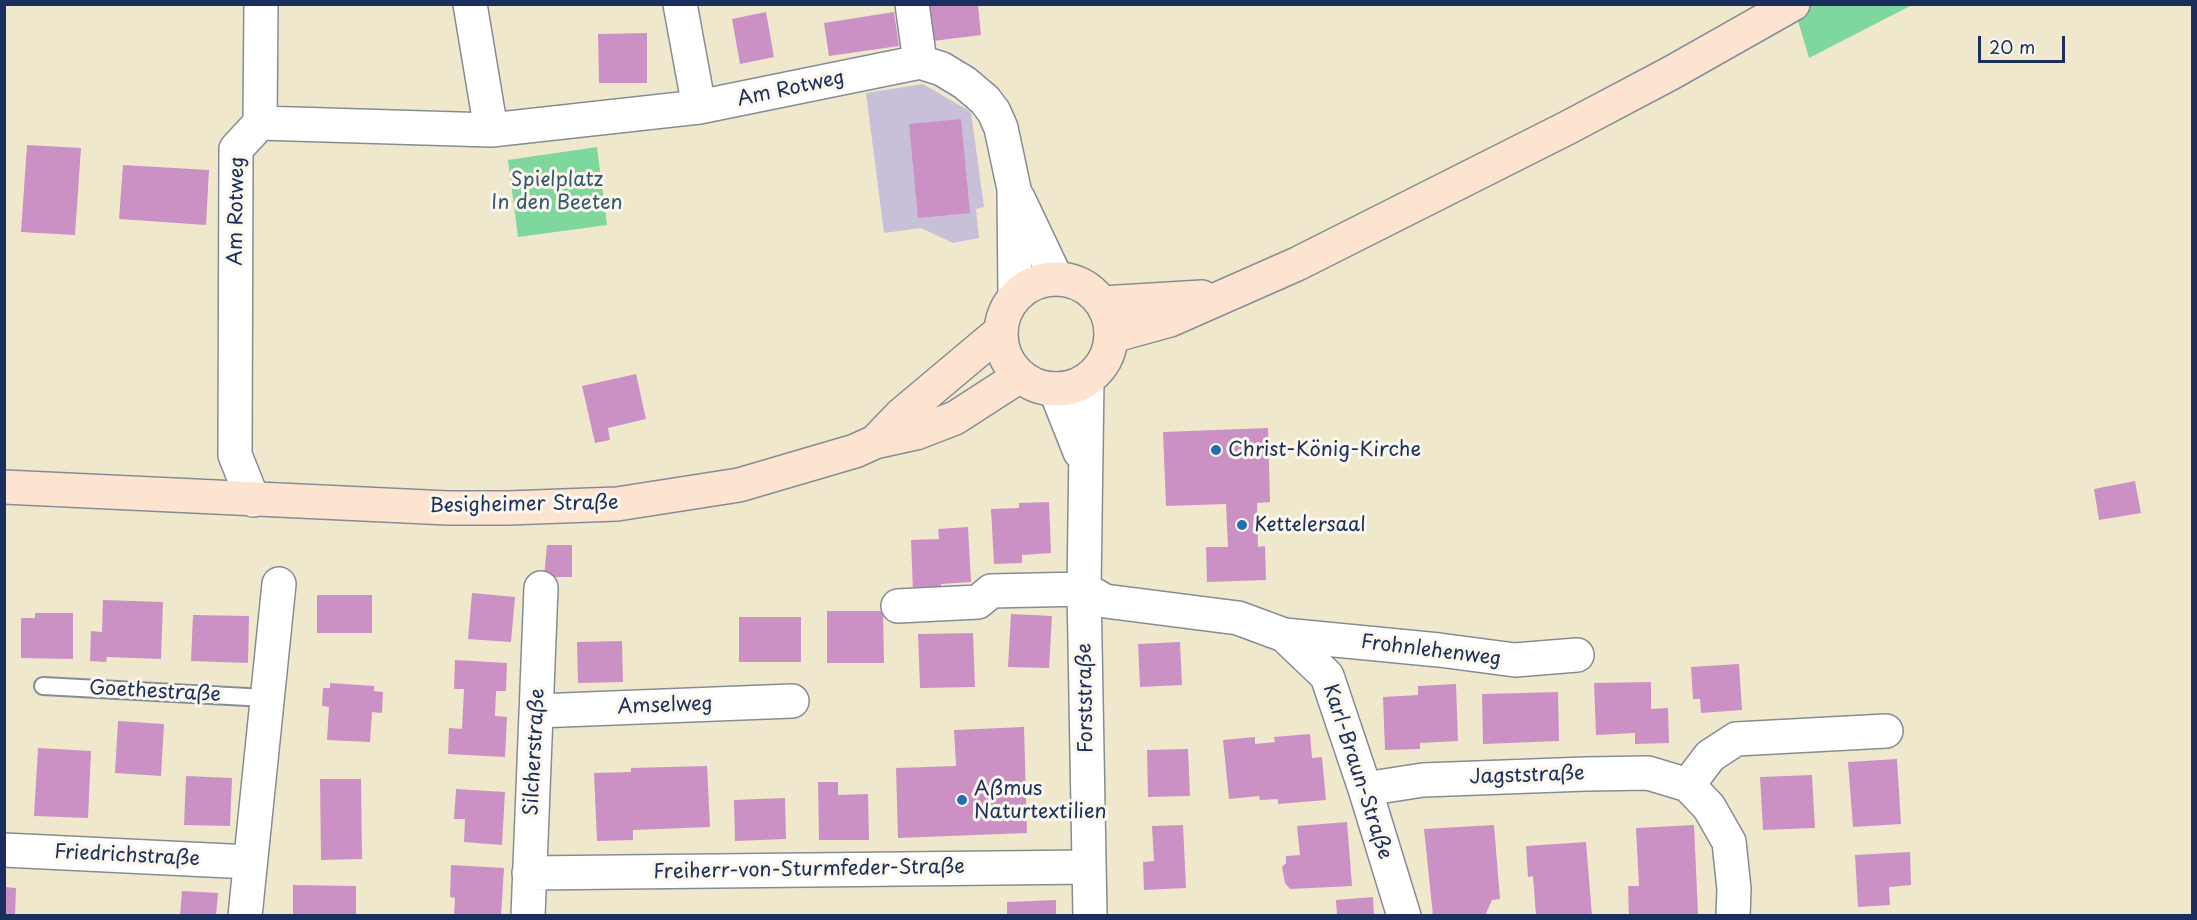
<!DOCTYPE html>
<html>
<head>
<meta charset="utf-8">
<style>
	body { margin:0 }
	#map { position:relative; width:2197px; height:920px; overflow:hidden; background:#f0e8cd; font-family:"Playpen Sans",sans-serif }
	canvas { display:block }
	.frame { position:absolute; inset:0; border:6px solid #1b2f5e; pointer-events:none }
	.scale { position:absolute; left:1978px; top:36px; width:87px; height:27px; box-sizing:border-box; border:3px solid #1b2f5e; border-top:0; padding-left:8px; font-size:18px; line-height:21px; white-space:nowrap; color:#1b2f5e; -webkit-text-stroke:4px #fbf7ec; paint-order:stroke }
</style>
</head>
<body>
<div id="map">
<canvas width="2197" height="920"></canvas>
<div class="frame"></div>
<div class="scale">20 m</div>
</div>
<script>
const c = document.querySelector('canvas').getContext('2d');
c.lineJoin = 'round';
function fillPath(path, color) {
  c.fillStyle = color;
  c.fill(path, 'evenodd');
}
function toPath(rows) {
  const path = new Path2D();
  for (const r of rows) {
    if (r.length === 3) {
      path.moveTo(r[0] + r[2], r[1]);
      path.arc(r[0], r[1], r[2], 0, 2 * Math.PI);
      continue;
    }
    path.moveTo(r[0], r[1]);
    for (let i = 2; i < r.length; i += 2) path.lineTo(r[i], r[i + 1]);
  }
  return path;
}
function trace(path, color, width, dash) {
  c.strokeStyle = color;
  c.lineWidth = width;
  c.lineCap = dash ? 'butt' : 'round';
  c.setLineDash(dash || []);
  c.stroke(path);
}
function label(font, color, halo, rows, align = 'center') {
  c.font = font + ' "Playpen Sans",sans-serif';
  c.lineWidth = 6;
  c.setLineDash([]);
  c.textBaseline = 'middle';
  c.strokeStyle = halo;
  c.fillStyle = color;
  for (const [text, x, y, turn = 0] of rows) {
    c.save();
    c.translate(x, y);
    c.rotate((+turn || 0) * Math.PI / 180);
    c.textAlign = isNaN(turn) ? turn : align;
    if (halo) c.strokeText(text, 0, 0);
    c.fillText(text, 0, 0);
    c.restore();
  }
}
fillPath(toPath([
	[923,84,971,112,984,207,976,209,979,238,953,243,921,228,884,233,866,93]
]), '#c8bfd8');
fillPath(toPath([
	[1793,4,1912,5,1809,58],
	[597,147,607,225,518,237,508,160]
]), '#7ed79d');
fillPath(toPath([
	[929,5,978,5,981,35,933,41],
	[766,12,774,57,740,64,732,19],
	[894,12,899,46,829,56,824,23],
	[647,33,647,83,599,83,598,34],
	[961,119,970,213,918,218,909,124],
	[27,145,81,148,75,235,21,232],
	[123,165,209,170,206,225,119,219],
	[636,374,646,419,608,428,610,440,595,443,582,386],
	[1268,428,1270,502,1257,503,1258,547,1265,546,1266,580,1207,582,1206,547,1228,547,1226,504,1166,506,1163,432],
	[2135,481,2141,513,2099,520,2094,489],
	[1049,502,1051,553,1022,555,1022,563,994,564,991,509,1019,508,1019,503],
	[968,527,971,582,941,584,941,591,913,593,911,540,939,539,938,529],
	[547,545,572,545,572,577,544,577],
	[472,593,515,597,511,642,468,639],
	[317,595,372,595,372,633,317,633],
	[103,600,163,602,161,659,107,657,106,662,90,661,91,631,102,632],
	[827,611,883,611,884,663,827,663],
	[35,613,73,613,73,659,21,658,21,618,35,618],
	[1011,614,1052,616,1049,668,1008,667],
	[193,615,249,616,248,663,191,661],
	[739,617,801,617,801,662,739,662],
	[973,633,975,687,920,688,918,634],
	[622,641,623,682,578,683,577,642],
	[1180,642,1182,685,1140,687,1138,644],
	[455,660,507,663,506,691,496,691,495,716,507,717,505,757,448,754,449,728,462,729,464,689,454,689],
	[1739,664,1742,710,1701,713,1700,699,1693,699,1691,667],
	[1651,682,1651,709,1668,708,1669,743,1635,744,1635,733,1596,735,1594,683],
	[330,683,374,686,374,691,383,692,382,713,372,712,370,742,327,740,329,707,322,706,323,688,330,688],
	[1456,684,1458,741,1420,743,1420,749,1385,750,1383,697,1418,695,1418,686],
	[1558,692,1559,741,1483,744,1482,694],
	[118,721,164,724,161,776,115,773],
	[1024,727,1027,833,898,838,896,768,956,766,954,730],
	[1310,734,1312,758,1322,757,1326,800,1278,804,1278,799,1260,800,1259,796,1229,799,1223,740,1255,737,1255,744,1275,742,1274,737],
	[38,748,91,751,88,818,34,816],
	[1188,749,1190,796,1148,797,1147,750],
	[1897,759,1901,824,1853,827,1848,762],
	[707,766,710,827,633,830,633,840,597,841,594,773,631,772,631,768],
	[1812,775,1815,828,1763,830,1760,777],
	[186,776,232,778,230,826,184,825],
	[320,779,361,779,362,859,321,860],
	[818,782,838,782,838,795,868,794,869,840,819,840],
	[456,789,505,792,502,845,464,842,465,819,454,819],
	[785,798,786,839,735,841,734,800],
	[1347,822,1352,886,1290,889,1285,883,1282,867,1286,863,1286,856,1300,855,1297,826],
	[1183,825,1186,888,1144,890,1143,862,1154,861,1152,826],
	[1494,825,1500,899,1492,900,1485,916,1433,916,1424,829],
	[1694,825,1698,914,1629,916,1628,886,1639,886,1636,828],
	[1586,842,1592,916,1536,916,1533,876,1528,877,1526,846],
	[1910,852,1911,885,1889,887,1890,905,1858,907,1855,855],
	[451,865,504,868,501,916,454,916,455,898,450,897],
	[293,885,356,886,356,916,293,916],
	[4,887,16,888,15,916,4,916],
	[182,891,218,893,216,916,180,916],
	[1373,897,1374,916,1337,916,1336,900],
	[1056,900,1056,916,1007,916,1007,902]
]), '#cc91c4');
const service = toPath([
	[43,686,266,698]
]);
const minor = toPath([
	[470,4,491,130],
	[680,4,699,107],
	[912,4,920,62],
	[260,123,261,4],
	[1018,198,1056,278],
	[1087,380,1084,589,1090,916],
	[1055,389,1080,452],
	[253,500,235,455,236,149,260,123,491,130,699,107,920,62,942,69,965,83,985,100,994,112,1001,128,1014,189,1015,296],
	[1084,589,1105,601,1238,618,1284,635,1327,676,1365,789,1404,916],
	[898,606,978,602,991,591,1084,589],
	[1284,635,1439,650,1515,660,1577,655],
	[537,711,792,701],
	[1688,785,1710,756,1736,739,1886,731],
	[1365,789,1423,780,1586,774,1648,773,1688,785,1709,807,1729,842,1734,889,1733,916],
	[4,850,250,862],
	[529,873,1089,867],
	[245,916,279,584],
	[528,916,541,588]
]);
const secondary = toPath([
	[1056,334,55],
	[1102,303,1202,297],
	[1112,336,1170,320,1297,264,1567,128,1671,73,1793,4],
	[875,442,901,415,1001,331],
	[4,487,448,508,508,508,617,504,739,485,855,451,875,442,916,433,955,418,1020,376]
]);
trace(service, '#868c96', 20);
trace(minor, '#868c96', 36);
trace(secondary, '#868c96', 36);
trace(service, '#fff', 16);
trace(minor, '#fff', 33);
trace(secondary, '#fde4d1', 33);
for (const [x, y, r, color] of [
	[1216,450,6,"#1f6fb2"],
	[1242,525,6,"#1f6fb2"],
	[962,800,6,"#1f6fb2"]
]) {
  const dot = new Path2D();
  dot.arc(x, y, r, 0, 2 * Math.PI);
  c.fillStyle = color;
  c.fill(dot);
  trace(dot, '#fbf7ec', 2);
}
label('20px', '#1b2f5e', '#fbf7ec', [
	["Am Rotweg",791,89,-12],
	["Am Rotweg",237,211,-89],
	["Besigheimer Straße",524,505,-1],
	["Frohnlehenweg",1431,651,7],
	["Goethestraße",155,692,3],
	["Forststraße",1086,698,-91],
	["Amselweg",665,706,-2],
	["Silcherstraße",535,752,-87],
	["Karl-Braun-Straße",1357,772,72],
	["Jagststraße",1527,776,-2],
	["Friedrichstraße",127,856,3],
	["Freiherr-von-Sturmfeder-Straße",809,870,-1]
]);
label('20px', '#34596e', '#fbf7ec', [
	["Spielplatz",557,180],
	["In den Beeten",557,203]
]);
label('20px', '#1b2f5e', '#fbf7ec', [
	["Christ-König-Kirche",1228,450],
	["Kettelersaal",1254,525],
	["Aßmus",974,789],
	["Naturtextilien",974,812]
], 'left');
</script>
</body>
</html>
